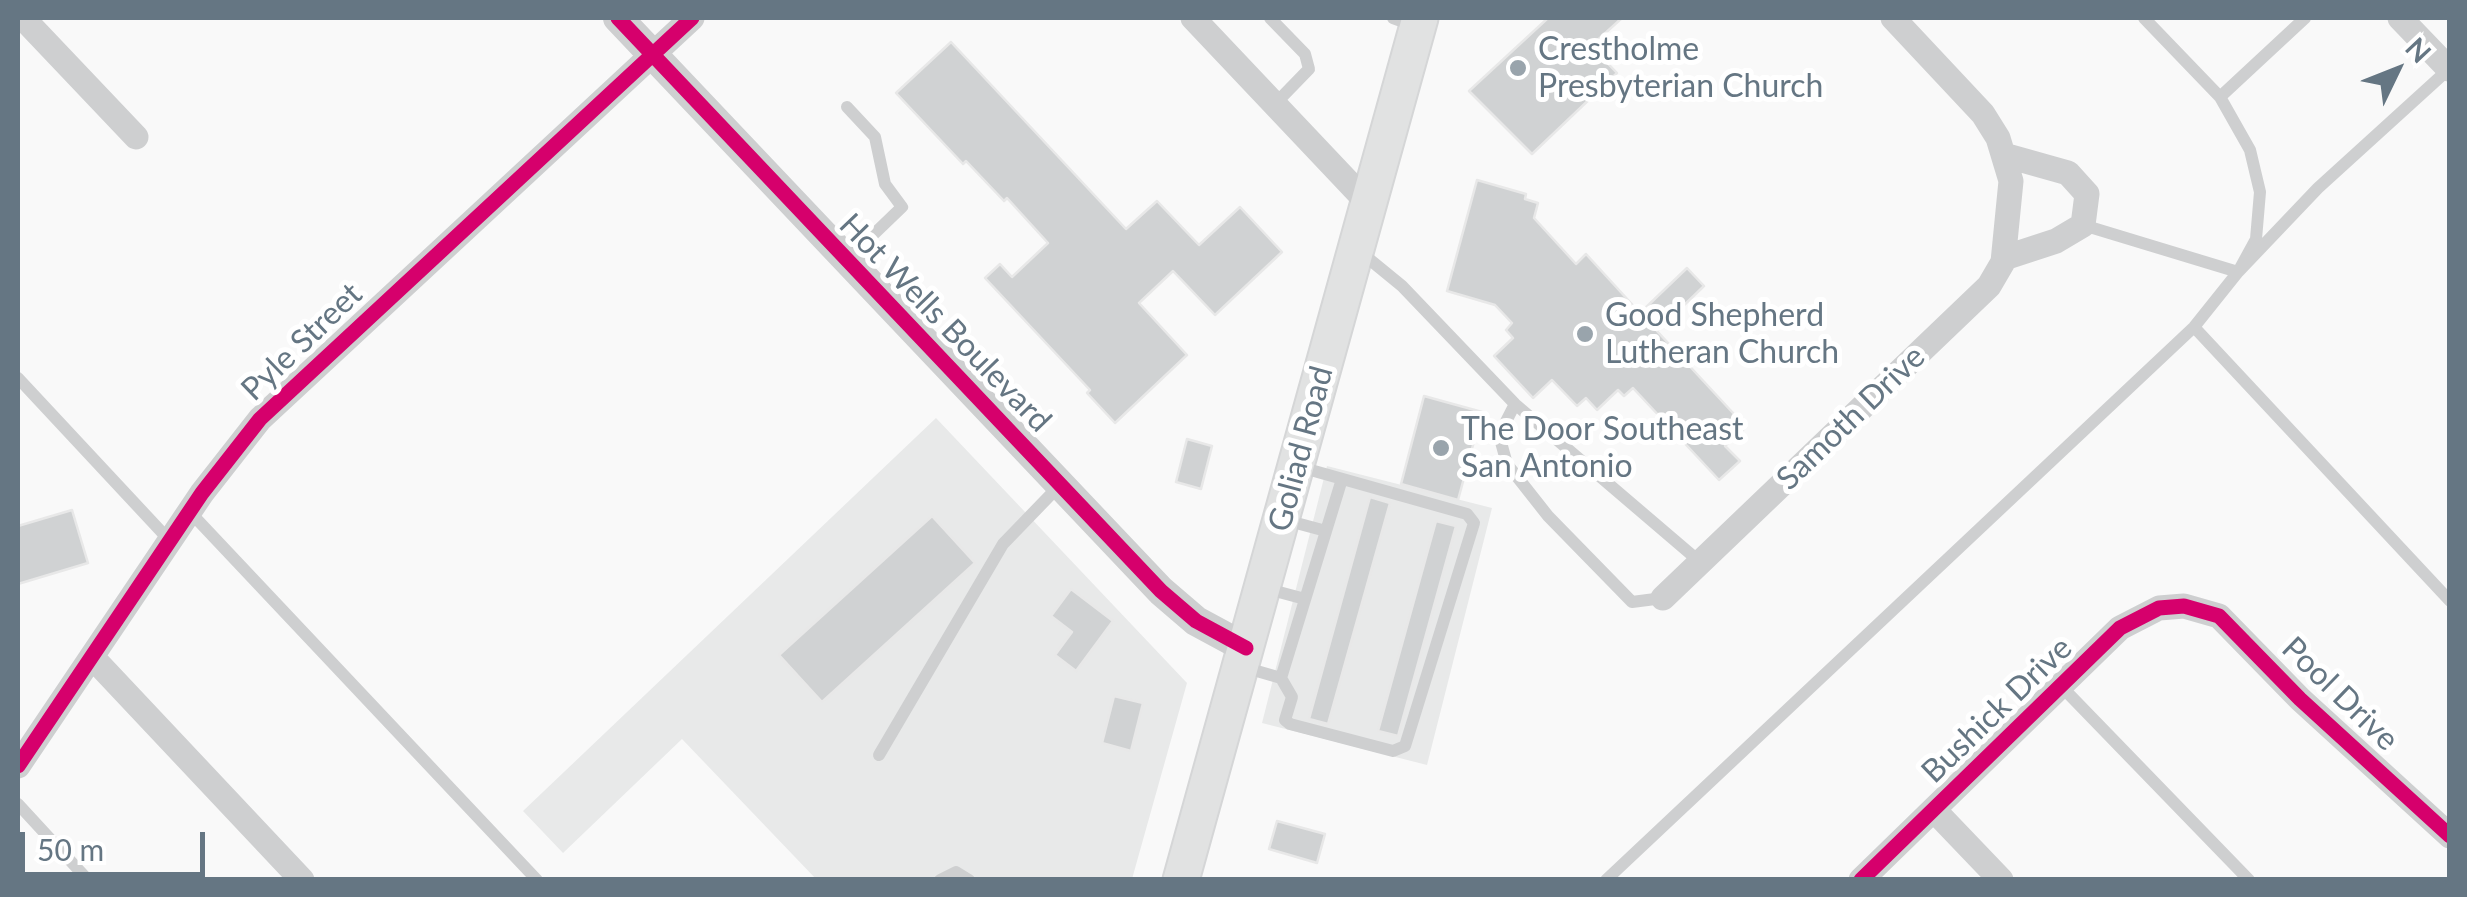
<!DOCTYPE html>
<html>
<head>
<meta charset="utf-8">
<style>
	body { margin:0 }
	#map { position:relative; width:2467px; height:897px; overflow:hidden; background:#f9f9f9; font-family:Lato,sans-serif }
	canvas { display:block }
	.frame { position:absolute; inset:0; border:20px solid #657683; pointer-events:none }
	.north { position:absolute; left:2347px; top:20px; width:100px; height:100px; -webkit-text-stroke:8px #fff; paint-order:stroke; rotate:47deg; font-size:28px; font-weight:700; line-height:40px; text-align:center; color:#657683 }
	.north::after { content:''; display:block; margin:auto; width:35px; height:45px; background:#657683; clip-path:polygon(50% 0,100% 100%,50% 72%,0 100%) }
	.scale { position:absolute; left:20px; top:832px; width:185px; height:45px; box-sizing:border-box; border:5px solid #657683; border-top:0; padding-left:12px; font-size:30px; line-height:35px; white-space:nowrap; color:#657683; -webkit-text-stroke:8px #fff; paint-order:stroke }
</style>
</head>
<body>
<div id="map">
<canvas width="2467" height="897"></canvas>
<div class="frame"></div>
<div class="north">N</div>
<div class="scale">50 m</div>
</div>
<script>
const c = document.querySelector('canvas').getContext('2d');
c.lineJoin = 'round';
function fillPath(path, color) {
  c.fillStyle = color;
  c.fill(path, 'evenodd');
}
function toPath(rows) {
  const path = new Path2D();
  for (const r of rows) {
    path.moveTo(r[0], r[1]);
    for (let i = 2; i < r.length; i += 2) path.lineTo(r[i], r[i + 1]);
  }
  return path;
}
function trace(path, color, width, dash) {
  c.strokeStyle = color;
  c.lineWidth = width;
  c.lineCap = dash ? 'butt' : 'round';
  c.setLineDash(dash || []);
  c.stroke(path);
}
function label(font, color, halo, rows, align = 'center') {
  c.font = font + ' Lato,sans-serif';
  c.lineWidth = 10;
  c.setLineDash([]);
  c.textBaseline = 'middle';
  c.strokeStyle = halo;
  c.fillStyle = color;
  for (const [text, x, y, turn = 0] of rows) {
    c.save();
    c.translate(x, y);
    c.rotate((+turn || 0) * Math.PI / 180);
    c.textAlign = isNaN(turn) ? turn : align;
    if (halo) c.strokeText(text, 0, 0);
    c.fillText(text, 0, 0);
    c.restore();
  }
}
fillPath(toPath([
	[936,418,1187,683,1132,879,816,879,682,739,563,853,523,811],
	[1327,466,1492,508,1427,765,1262,723]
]), '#e8e9e9');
const building = toPath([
	[1548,18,1622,18,1591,46,1617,73,1532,154,1469,91,1548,18],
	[951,42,1126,229,1157,201,1199,245,1240,207,1282,252,1215,315,1173,271,1139,303,1187,355,1115,423,1087,393,1090,390,985,278,1000,264,1012,277,1048,243,1007,198,1004,201,966,161,963,164,896,93,951,42],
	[1477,180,1526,194,1525,199,1538,203,1534,218,1576,264,1586,254,1640,313,1687,268,1704,286,1657,331,1746,427,1725,446,1740,461,1719,480,1633,388,1624,396,1618,390,1597,410,1586,398,1577,406,1552,380,1533,398,1494,356,1513,338,1506,330,1512,323,1495,305,1447,291,1477,180],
	[1424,396,1482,412,1458,500,1401,484,1424,396],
	[1187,439,1212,446,1201,489,1176,482,1187,439],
	[1370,497,1390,503,1328,724,1309,719,1370,497],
	[72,510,88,563,18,584,18,526,72,510],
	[932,516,975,563,822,702,779,655,932,516],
	[1436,521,1456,526,1398,736,1378,731,1436,521],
	[1071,589,1113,621,1076,671,1055,655,1072,632,1051,616,1071,589],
	[1114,696,1143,703,1131,751,1102,743,1114,696],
	[1277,821,1325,834,1317,863,1269,849,1277,821]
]);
fillPath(building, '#d0d2d3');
trace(building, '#e8e8e8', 2.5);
const secondary = toPath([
	[1181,880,1420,18]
]);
trace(secondary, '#d5d6d7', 39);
trace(toPath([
	[1270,18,1305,54,1309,69,1275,104],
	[1393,18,1415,26],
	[2220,97,2305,18],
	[847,107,875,137,885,184,902,207,849,258],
	[2083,225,2238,272,2256,239,2260,192,2250,150,2220,97,2144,18],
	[1358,250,1402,286,1515,404,1700,562],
	[2194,327,2450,601],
	[18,378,170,541],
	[1515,404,1499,435,1507,464,1548,516,1632,602,1663,598],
	[190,512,537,880],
	[1285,520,1326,531],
	[1264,588,1305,599],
	[1243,667,1281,678,1292,697,1285,720,1290,724,1393,751,1405,746,1474,523,1467,514,1300,467],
	[1281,678,1342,479],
	[2061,686,2249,880],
	[879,755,1003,544,1060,485],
	[18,804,88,880],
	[940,880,956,872,969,880],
	[1606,880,2194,327,2238,272,2318,188,2450,68]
]), '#cecfd0', 12);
trace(toPath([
	[23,18,136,137],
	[1193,18,1368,203],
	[2400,18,2449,69],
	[2004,258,2056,241,2083,225,2087,194,2068,173,2004,155],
	[1663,598,1989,286,2003,262,2011,181,1998,138,1983,114,1893,18],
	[93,658,302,880],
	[18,766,202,493,260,419,692,18],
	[1934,810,2001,880],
	[1861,880,2120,628,2159,608,2184,606,2219,616,2300,699,2450,836]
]), '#cecfd0', 25);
trace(toPath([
	[618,18,1161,591,1196,621,1246,648]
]), '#cecfd0', 30);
trace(secondary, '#e1e2e2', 35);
trace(toPath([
	[618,18,1161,591,1196,621,1246,648],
	[18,766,202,493,260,419,692,18],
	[1861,880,2120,628,2159,608,2184,606,2219,616,2300,699,2450,836]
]), '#d6006c', 15);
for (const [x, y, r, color] of [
	[1518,68,10,"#99a4ac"],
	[1585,334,10,"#99a4ac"],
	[1441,448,10,"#99a4ac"]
]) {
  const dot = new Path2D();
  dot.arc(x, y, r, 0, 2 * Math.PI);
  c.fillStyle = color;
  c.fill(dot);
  trace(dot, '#fff', 4);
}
label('32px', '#657683', '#fff', [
	["Crestholme",1538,50],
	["Presbyterian Church",1538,87],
	["Good Shepherd",1605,316],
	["Lutheran Church",1605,353],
	["The Door Southeast",1461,430],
	["San Antonio",1461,467]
], 'left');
label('32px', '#657683', '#fff', [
	["Hot Wells Boulevard",945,323,46],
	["Pyle Street",302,342,-44],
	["Samoth Drive",1851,418,-44],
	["Goliad Road",1301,449,-75],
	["Pool Drive",2340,694,44],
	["Bushick Drive",1997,710,-44]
]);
</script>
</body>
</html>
